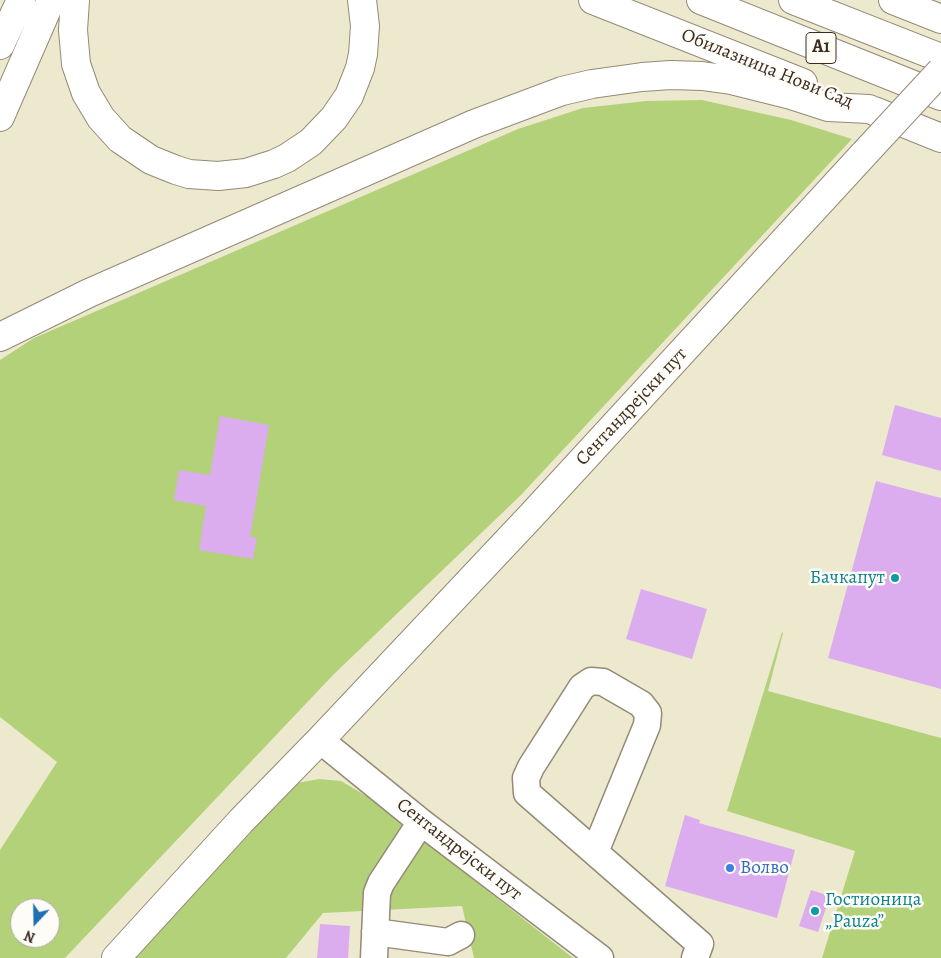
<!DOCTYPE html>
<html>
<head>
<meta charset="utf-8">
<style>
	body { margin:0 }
	#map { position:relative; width:941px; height:958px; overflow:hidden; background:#ede9cf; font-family:Alegreya,serif }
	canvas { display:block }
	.north { position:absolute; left:10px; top:898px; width:50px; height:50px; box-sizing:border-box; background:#fdfcf7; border:1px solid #afa8a0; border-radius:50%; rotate:201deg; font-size:14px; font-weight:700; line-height:20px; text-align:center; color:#3b2a1e }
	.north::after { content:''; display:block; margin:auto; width:18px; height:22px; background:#1f6fb2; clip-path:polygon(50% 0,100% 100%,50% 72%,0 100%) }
</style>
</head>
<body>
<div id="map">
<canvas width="941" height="958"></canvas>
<div class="north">N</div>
</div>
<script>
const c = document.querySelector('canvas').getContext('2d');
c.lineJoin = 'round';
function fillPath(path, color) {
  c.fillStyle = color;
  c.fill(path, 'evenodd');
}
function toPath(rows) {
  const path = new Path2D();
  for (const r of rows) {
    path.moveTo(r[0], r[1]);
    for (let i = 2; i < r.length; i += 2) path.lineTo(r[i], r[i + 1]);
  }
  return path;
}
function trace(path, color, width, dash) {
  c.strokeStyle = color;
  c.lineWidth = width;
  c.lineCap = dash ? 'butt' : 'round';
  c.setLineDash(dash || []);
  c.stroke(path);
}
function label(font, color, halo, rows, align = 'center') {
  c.font = font + ' Alegreya,serif';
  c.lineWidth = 5;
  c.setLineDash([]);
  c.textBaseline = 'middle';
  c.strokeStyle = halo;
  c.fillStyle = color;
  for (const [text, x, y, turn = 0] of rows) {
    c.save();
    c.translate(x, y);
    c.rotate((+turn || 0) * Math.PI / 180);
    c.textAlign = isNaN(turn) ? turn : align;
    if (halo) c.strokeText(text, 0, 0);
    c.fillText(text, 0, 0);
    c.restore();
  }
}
fillPath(toPath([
	[702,100,791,120,852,139,521,495,334,674,65,958,0,958,0,850,57,762,0,717,0,360,34,338,518,129,583,108,646,101],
	[20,908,50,908,50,938,20,938],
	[782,632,783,633,768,691,941,738,941,958,822,958,855,851,727,811],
	[319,779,341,781,368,797,573,958,474,958,462,906,323,913,286,958,132,958,297,783]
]), '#b3d178');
fillPath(toPath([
	[895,405,941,418,941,471,882,455],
	[220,416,269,425,250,537,257,538,253,559,199,550,206,506,174,500,179,470,210,475],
	[876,481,941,498,941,689,828,658],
	[641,589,707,609,692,659,626,639],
	[685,815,700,820,699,823,795,850,777,918,665,886],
	[811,890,830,896,818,932,799,926],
	[320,924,350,926,348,958,317,958]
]), '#dcadee');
const minor = toPath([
	[320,740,421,822,600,958],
	[595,852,647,725,648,713,641,704,603,682,591,681,582,687,531,767,526,778,527,793,700,944,695,958],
	[375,932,448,942,461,935],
	[374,958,377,893,381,883,421,822]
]);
const major = toPath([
	[75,0,73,30,76,64,86,93,101,118,120,139,151,160,176,170,189,174,218,176,246,173,274,164,287,158,311,142,334,118,349,96,360,68,363,54,365,26,362,0],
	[593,0,803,83],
	[893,0,941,19],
	[0,45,21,0],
	[874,111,941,138],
	[0,117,51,0],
	[0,337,89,293,392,160,474,124,562,91,592,84,642,77,671,75,702,76,731,80,791,95,828,107,869,109],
	[116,958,241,821,320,740,531,516,865,153]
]);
const highway = toPath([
	[701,0,941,96],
	[793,0,941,58]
]);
trace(minor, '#948a76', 29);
trace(major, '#948a76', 30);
trace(highway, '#948a76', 30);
trace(minor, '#fff', 26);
trace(major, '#fff', 28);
trace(highway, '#fff', 28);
const majorBridge = toPath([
	[865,153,941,71]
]);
trace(majorBridge, '#948a76', 30, []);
trace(majorBridge, '#fff', 28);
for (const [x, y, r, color] of [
	[895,578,5,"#0f9aa8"],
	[730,868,5,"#3f7fe0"],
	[815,911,5,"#0f9aa8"]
]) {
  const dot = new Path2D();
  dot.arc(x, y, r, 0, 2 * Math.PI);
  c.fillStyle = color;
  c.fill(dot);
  trace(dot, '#fdfcf7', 2);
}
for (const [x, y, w] of [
	[821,48,30]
]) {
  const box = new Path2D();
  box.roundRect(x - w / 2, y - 15.5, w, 31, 4);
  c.fillStyle = '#fdfcf7';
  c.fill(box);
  trace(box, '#3b2a1e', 1);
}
label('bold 18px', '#3b2a1e', null, [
	["A1",821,48]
]);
label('19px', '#3b2a1e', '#fdfcf7', [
	["Обилазница Нови Сад",767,69,22],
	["Сентандрејски пут",632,407,-47],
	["Сентандрејски пут",459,850,38]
]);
label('19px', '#0d838f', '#fdfcf7', [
	["Бачкапут",885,578],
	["Гостионица",825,900,"left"],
	["„Pauza”",825,922,"left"]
], 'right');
label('19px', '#366cbe', '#fdfcf7', [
	["Волво",740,868]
], 'left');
</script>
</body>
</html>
